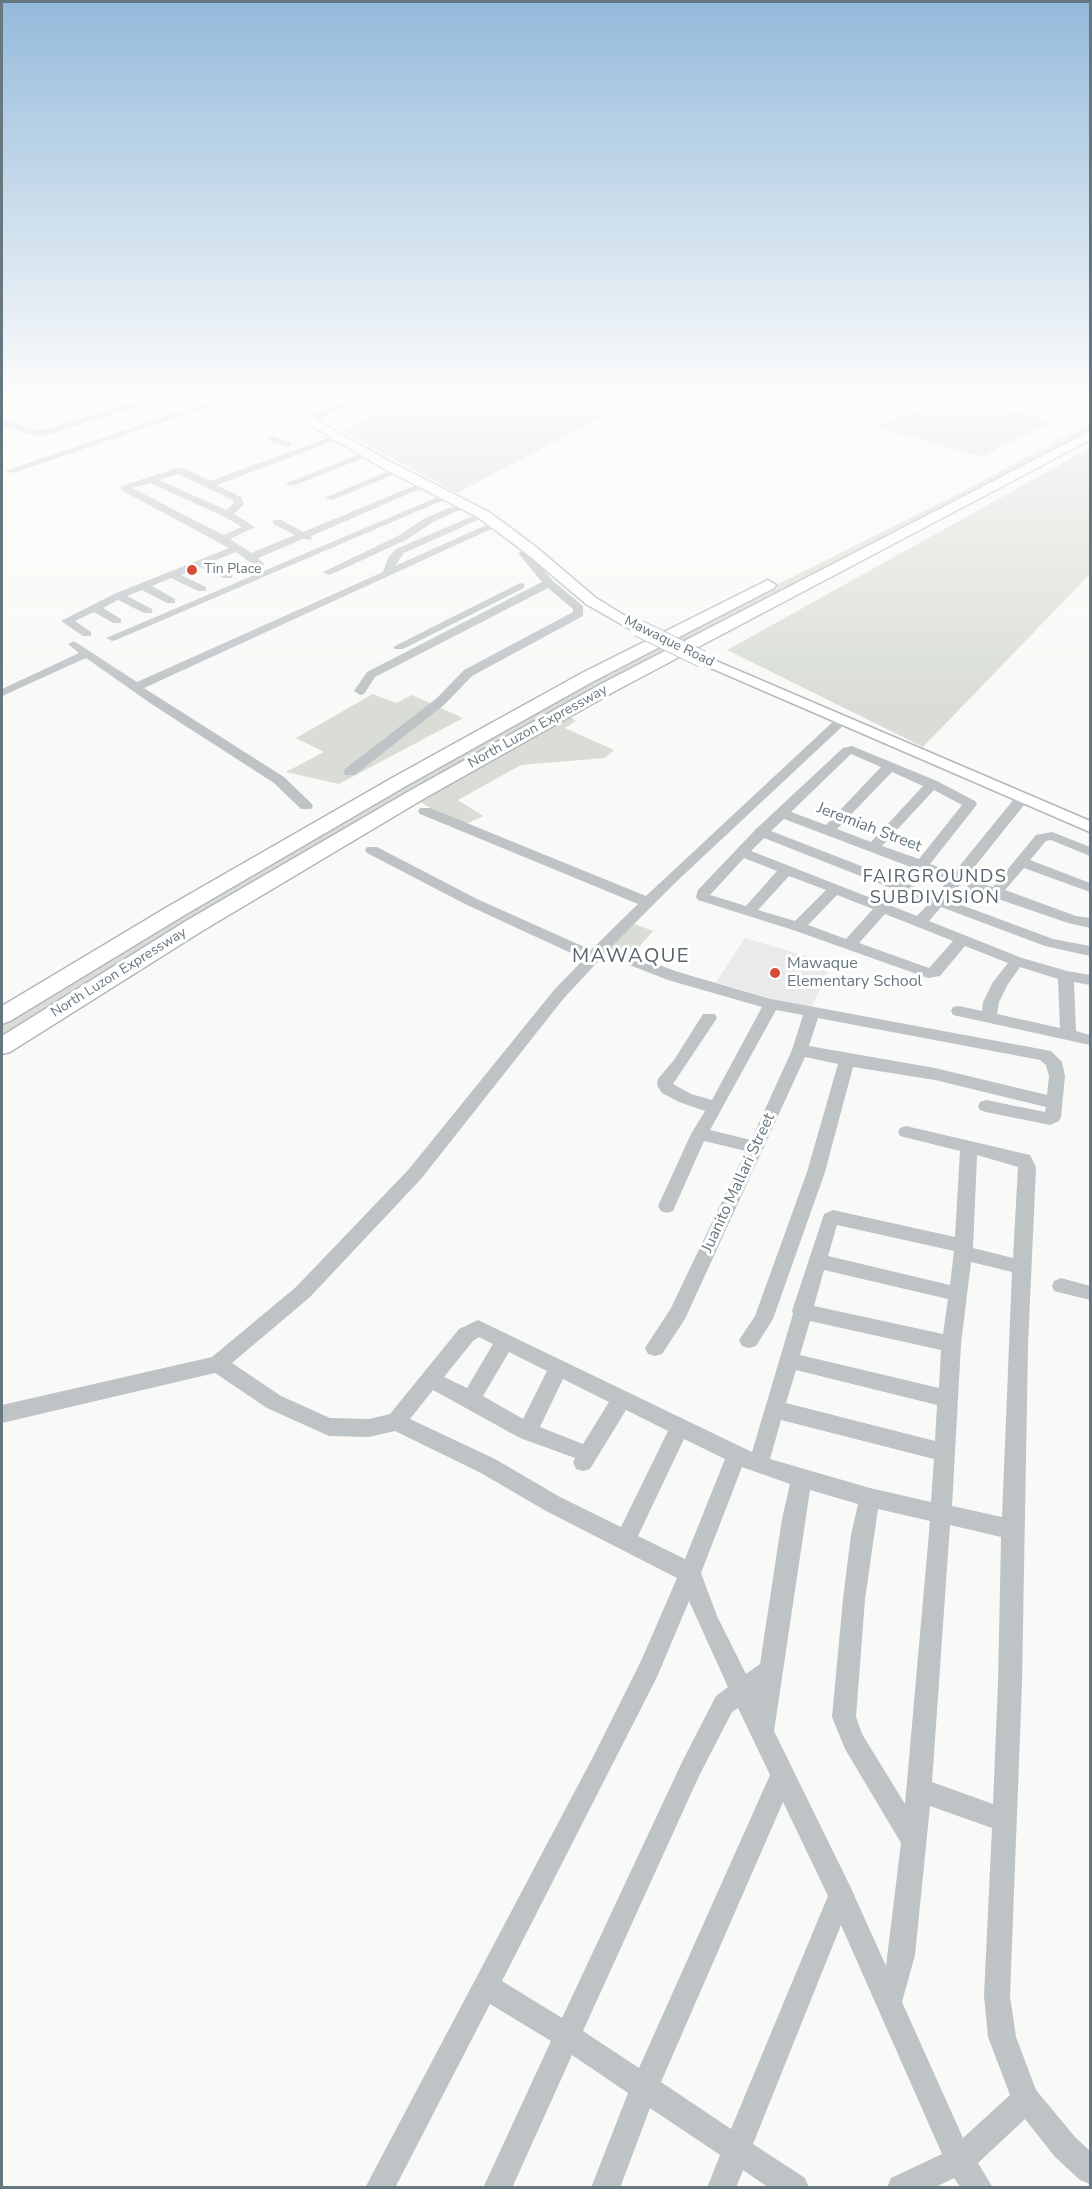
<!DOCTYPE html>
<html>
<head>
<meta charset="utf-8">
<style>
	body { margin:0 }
	#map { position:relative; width:1092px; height:2189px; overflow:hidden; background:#f9f9f7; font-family:"Nunito Sans",sans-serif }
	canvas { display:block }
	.frame { position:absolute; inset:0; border:3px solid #66777f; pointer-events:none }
</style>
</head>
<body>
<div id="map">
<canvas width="1092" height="2189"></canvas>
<div class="frame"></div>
</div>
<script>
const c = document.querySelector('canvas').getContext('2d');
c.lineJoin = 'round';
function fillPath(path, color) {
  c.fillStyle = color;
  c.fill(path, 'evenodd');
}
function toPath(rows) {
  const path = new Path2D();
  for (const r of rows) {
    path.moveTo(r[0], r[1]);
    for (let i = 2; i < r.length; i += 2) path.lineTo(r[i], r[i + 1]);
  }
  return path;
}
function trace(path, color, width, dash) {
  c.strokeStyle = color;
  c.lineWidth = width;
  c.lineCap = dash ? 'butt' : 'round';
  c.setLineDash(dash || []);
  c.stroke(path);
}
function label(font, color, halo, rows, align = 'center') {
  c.font = font + ' "Nunito Sans",sans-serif';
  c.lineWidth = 6;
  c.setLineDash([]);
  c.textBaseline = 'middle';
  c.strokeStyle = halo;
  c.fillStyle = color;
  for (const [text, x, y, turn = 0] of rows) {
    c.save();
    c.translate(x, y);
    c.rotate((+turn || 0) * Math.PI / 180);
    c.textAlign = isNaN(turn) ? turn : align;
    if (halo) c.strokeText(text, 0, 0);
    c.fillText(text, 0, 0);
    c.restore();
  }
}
fillPath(toPath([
	[294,412,308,420,283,429,267,421],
	[745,938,832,964,810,1010,716,982]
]), '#eaeaea');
fillPath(toPath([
	[411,398,639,398,457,493,342,431],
	[954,398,957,398,1053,421,981,457,874,426],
	[1090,423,1090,432,686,644,673,637,958,494],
	[1090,448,1090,574,923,747,727,650],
	[665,641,678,648,178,930,2,1038,2,1023,289,849],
	[373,694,396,703,412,695,463,718,339,784,286,772,324,752,296,738],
	[567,715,576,721,565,728,614,750,605,758,521,765,458,800,483,816,462,826,420,802],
	[629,922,653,931,630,957,605,947]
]), '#d9ddd6');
const major = toPath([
	[275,398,288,398,325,425,389,461,489,512,536,547,596,598,645,628,638,632,633,631,586,604,526,553,479,518,381,467,317,429,275,398],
	[702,655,1090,821,1090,832,697,662,695,659,702,655]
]);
const highway = toPath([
	[1090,431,1090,440,615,691,425,798,202,931,10,1052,2,1054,2,1036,186,921,411,790,603,683,1090,431],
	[768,580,776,585,774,588,594,681,406,786,183,916,10,1021,2,1024,2,1006,169,906,392,778,582,673,768,580]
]);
trace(major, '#b2b8bb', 3);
trace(highway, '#b2b7ba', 3);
fillPath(toPath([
	[149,398,165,398,46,435,37,436,2,426,2,420,9,420,38,430,45,429,149,398],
	[219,398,233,398,13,473,5,471,219,398],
	[352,398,365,398,313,421,306,419,352,398],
	[336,435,344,437,217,485,241,497,244,504,234,514,255,527,230,539,251,553,295,535,273,524,273,520,281,520,303,532,421,483,429,485,311,536,312,540,303,539,258,558,264,564,263,566,255,566,236,552,209,563,232,574,232,578,224,578,200,567,181,575,206,587,206,591,198,591,171,578,152,586,175,599,175,603,167,603,142,590,127,596,152,609,152,613,144,613,118,600,103,608,121,619,121,623,113,623,94,612,75,621,91,632,91,636,83,636,61,621,114,594,229,548,121,490,121,486,177,468,186,469,210,481,336,435],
	[178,474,233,500,234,503,226,510,159,480,178,474],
	[150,483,223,516,242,527,223,535,132,488,150,483],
	[272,436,290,442,292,444,287,447,269,441,269,437,272,436],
	[365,452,373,454,293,486,285,484,365,452],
	[394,469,402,471,332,500,324,498,394,469],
	[445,494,453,496,116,640,112,641,106,638,445,494],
	[461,503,470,505,433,522,406,540,332,574,328,575,323,572,398,536,425,518,461,503],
	[480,513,489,515,404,553,395,566,493,522,502,524,144,688,284,777,311,803,313,806,311,809,301,809,274,783,153,705,86,658,2,696,2,689,79,653,68,644,74,641,137,682,383,572,388,558,396,549,480,513],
	[531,547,536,550,530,554,553,581,583,606,583,616,472,676,445,704,355,775,345,775,344,772,345,769,437,698,464,670,573,612,573,609,548,588,375,677,364,694,360,695,354,691,367,672,542,582,518,553,531,547],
	[520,583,524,584,524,588,403,649,395,649,393,647,520,583],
	[842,716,846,717,848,720,846,723,676,882,611,947,678,972,771,999,1051,1051,1062,1062,1065,1076,1061,1117,1059,1121,1050,1125,986,1112,980,1110,978,1106,980,1102,986,1100,1045,1112,1046,1107,935,1080,853,1067,825,1172,773,1319,756,1346,749,1348,742,1346,739,1340,755,1316,807,1172,838,1064,805,1057,685,1319,662,1354,655,1356,648,1354,645,1348,671,1308,746,1151,704,1141,673,1211,667,1213,661,1211,658,1206,691,1134,705,1111,679,1102,662,1093,657,1085,658,1079,674,1060,703,1014,715,1014,717,1018,673,1084,691,1094,712,1100,762,1007,668,980,604,955,564,998,421,1179,310,1297,232,1363,281,1396,330,1418,369,1419,390,1414,459,1329,478,1320,752,1452,793,1314,792,1311,824,1214,833,1210,955,1237,960,1151,900,1136,898,1132,900,1128,906,1126,1030,1155,1036,1167,1028,1345,1022,1683,1010,1996,1016,2037,1036,2090,1075,2137,1090,2151,1090,2184,1080,2180,1055,2157,1025,2119,978,2163,993,2188,961,2188,954,2178,934,2188,887,2188,891,2178,942,2154,841,1925,753,2144,805,2178,809,2188,769,2188,743,2170,736,2188,707,2188,720,2155,650,2108,620,2188,591,2188,628,2093,572,2055,512,2188,483,2188,551,2041,490,2004,395,2188,365,2188,594,1755,641,1661,677,1578,546,1511,481,1473,395,1431,369,1437,329,1436,267,1408,215,1373,2,1423,2,1405,212,1357,296,1287,409,1169,554,990,584,959,467,905,367,853,365,850,367,847,377,847,477,899,591,950,638,904,420,814,418,811,420,808,430,808,646,896,838,717,842,716],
	[776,1010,803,1015,792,1050,751,1140,710,1130,776,1010],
	[818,1018,1040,1060,1046,1065,1049,1076,1047,1095,935,1068,809,1046,818,1018],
	[977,1155,1018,1167,1013,1258,973,1248,977,1155],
	[837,1225,954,1251,950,1285,828,1256,837,1225],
	[971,1262,1012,1272,1002,1517,952,1506,961,1344,971,1262],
	[824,1270,948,1299,943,1334,814,1306,824,1270],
	[810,1321,941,1350,939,1388,800,1355,810,1321],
	[479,1337,493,1344,467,1388,444,1377,473,1341,479,1337],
	[509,1352,547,1371,523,1419,483,1396,509,1352],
	[796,1370,937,1405,935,1441,786,1403,796,1370],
	[563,1379,609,1402,583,1444,540,1427,563,1379],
	[433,1390,520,1438,575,1458,573,1462,576,1469,583,1471,590,1469,626,1410,668,1431,621,1527,560,1497,495,1459,410,1419,433,1390],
	[781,1420,934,1459,931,1502,870,1488,770,1459,781,1420],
	[684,1439,725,1459,685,1559,638,1536,684,1439],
	[742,1467,790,1484,782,1519,760,1664,746,1674,717,1616,701,1573,742,1467],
	[810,1490,858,1504,851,1535,843,1599,832,1717,845,1749,901,1843,886,1966,850,1886,774,1731,810,1490],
	[878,1509,930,1521,905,1804,862,1734,856,1717,865,1599,878,1509],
	[950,1525,1001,1537,998,1683,993,1804,932,1782,950,1525],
	[689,1601,728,1687,716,1696,683,1760,562,2018,502,1981,657,1677,689,1601],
	[738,1708,770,1775,639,2068,583,2031,699,1776,732,1712,738,1708],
	[783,1802,828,1896,731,2129,661,2082,783,1802],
	[930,1806,992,1828,984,1996,988,2037,1010,2095,963,2138,902,2002,915,1955,930,1806],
	[852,746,937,781,975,801,977,804,975,807,930,864,950,871,952,874,950,877,945,878,916,869,784,819,771,831,936,895,1018,794,1028,794,1030,797,1028,800,948,900,1053,939,1090,946,1090,956,1045,946,941,907,929,921,1022,958,1067,971,1090,975,1090,985,1074,982,1076,1031,1090,1035,1090,1045,953,1015,951,1011,953,1007,959,1006,982,1011,983,1002,993,982,1008,963,965,946,940,976,928,978,793,930,698,900,696,897,698,890,756,829,843,748,852,746],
	[851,754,881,767,826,825,791,812,851,754],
	[892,772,923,786,871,842,837,829,892,772],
	[934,790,962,805,919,859,882,846,934,790],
	[764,838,929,903,917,916,751,851,764,838],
	[744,858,777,871,746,906,710,895,744,858],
	[789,876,826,890,795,921,758,910,789,876],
	[837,895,873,909,846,939,808,925,837,895],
	[885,914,953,941,929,968,859,943,885,914],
	[1020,967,1058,979,1060,1028,997,1014,999,1002,1008,984,1020,967],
	[1052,832,1090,847,1090,856,1051,840,1046,841,1030,860,1090,883,1090,892,1024,868,1005,890,1076,916,1090,918,1090,928,1068,923,969,889,967,886,974,882,993,887,1036,835,1052,832],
	[1061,1278,1090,1286,1090,1300,1054,1291,1052,1286,1054,1281,1061,1278]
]), '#bec3c6');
fillPath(major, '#fff');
fillPath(highway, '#fff');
const majorBridge = toPath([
	[638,628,702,659]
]);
trace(majorBridge, '#b2b8bb', 18, []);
trace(majorBridge, '#fff', 16);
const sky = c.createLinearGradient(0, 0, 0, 705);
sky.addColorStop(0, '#94badb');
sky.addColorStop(0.56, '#fcfcfb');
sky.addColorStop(1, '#fcfcfb00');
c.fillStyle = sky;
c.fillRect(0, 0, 1092, 705);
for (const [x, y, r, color] of [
	[192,570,6,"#d84c37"],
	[775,973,6,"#d84c37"]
]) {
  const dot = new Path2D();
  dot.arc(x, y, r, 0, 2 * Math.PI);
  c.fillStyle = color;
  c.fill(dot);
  trace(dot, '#fff', 2);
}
label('14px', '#66777f', '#fff', [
	["Tin Place",204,570]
], 'left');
label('14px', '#66777f', '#fff', [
	["Mawaque Road",669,642,26],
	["North Luzon Expressway",538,727,-29],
	["North Luzon Expressway",119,973,-32]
]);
label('16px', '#66777f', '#fff', [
	["Jeremiah Street",869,828,21],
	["Juanito Mallari Street",739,1183,-65]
]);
label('16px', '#66777f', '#fff', [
	["Mawaque",787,964],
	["Elementary School",787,982]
], 'left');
c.letterSpacing = '1.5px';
label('18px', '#57646b', '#fff', [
	["FAIRGROUNDS",935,878],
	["SUBDIVISION",935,899]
]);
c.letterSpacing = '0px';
c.letterSpacing = '1.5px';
label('20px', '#57646b', '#fff', [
	["MAWAQUE",631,957]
]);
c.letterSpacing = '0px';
</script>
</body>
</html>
